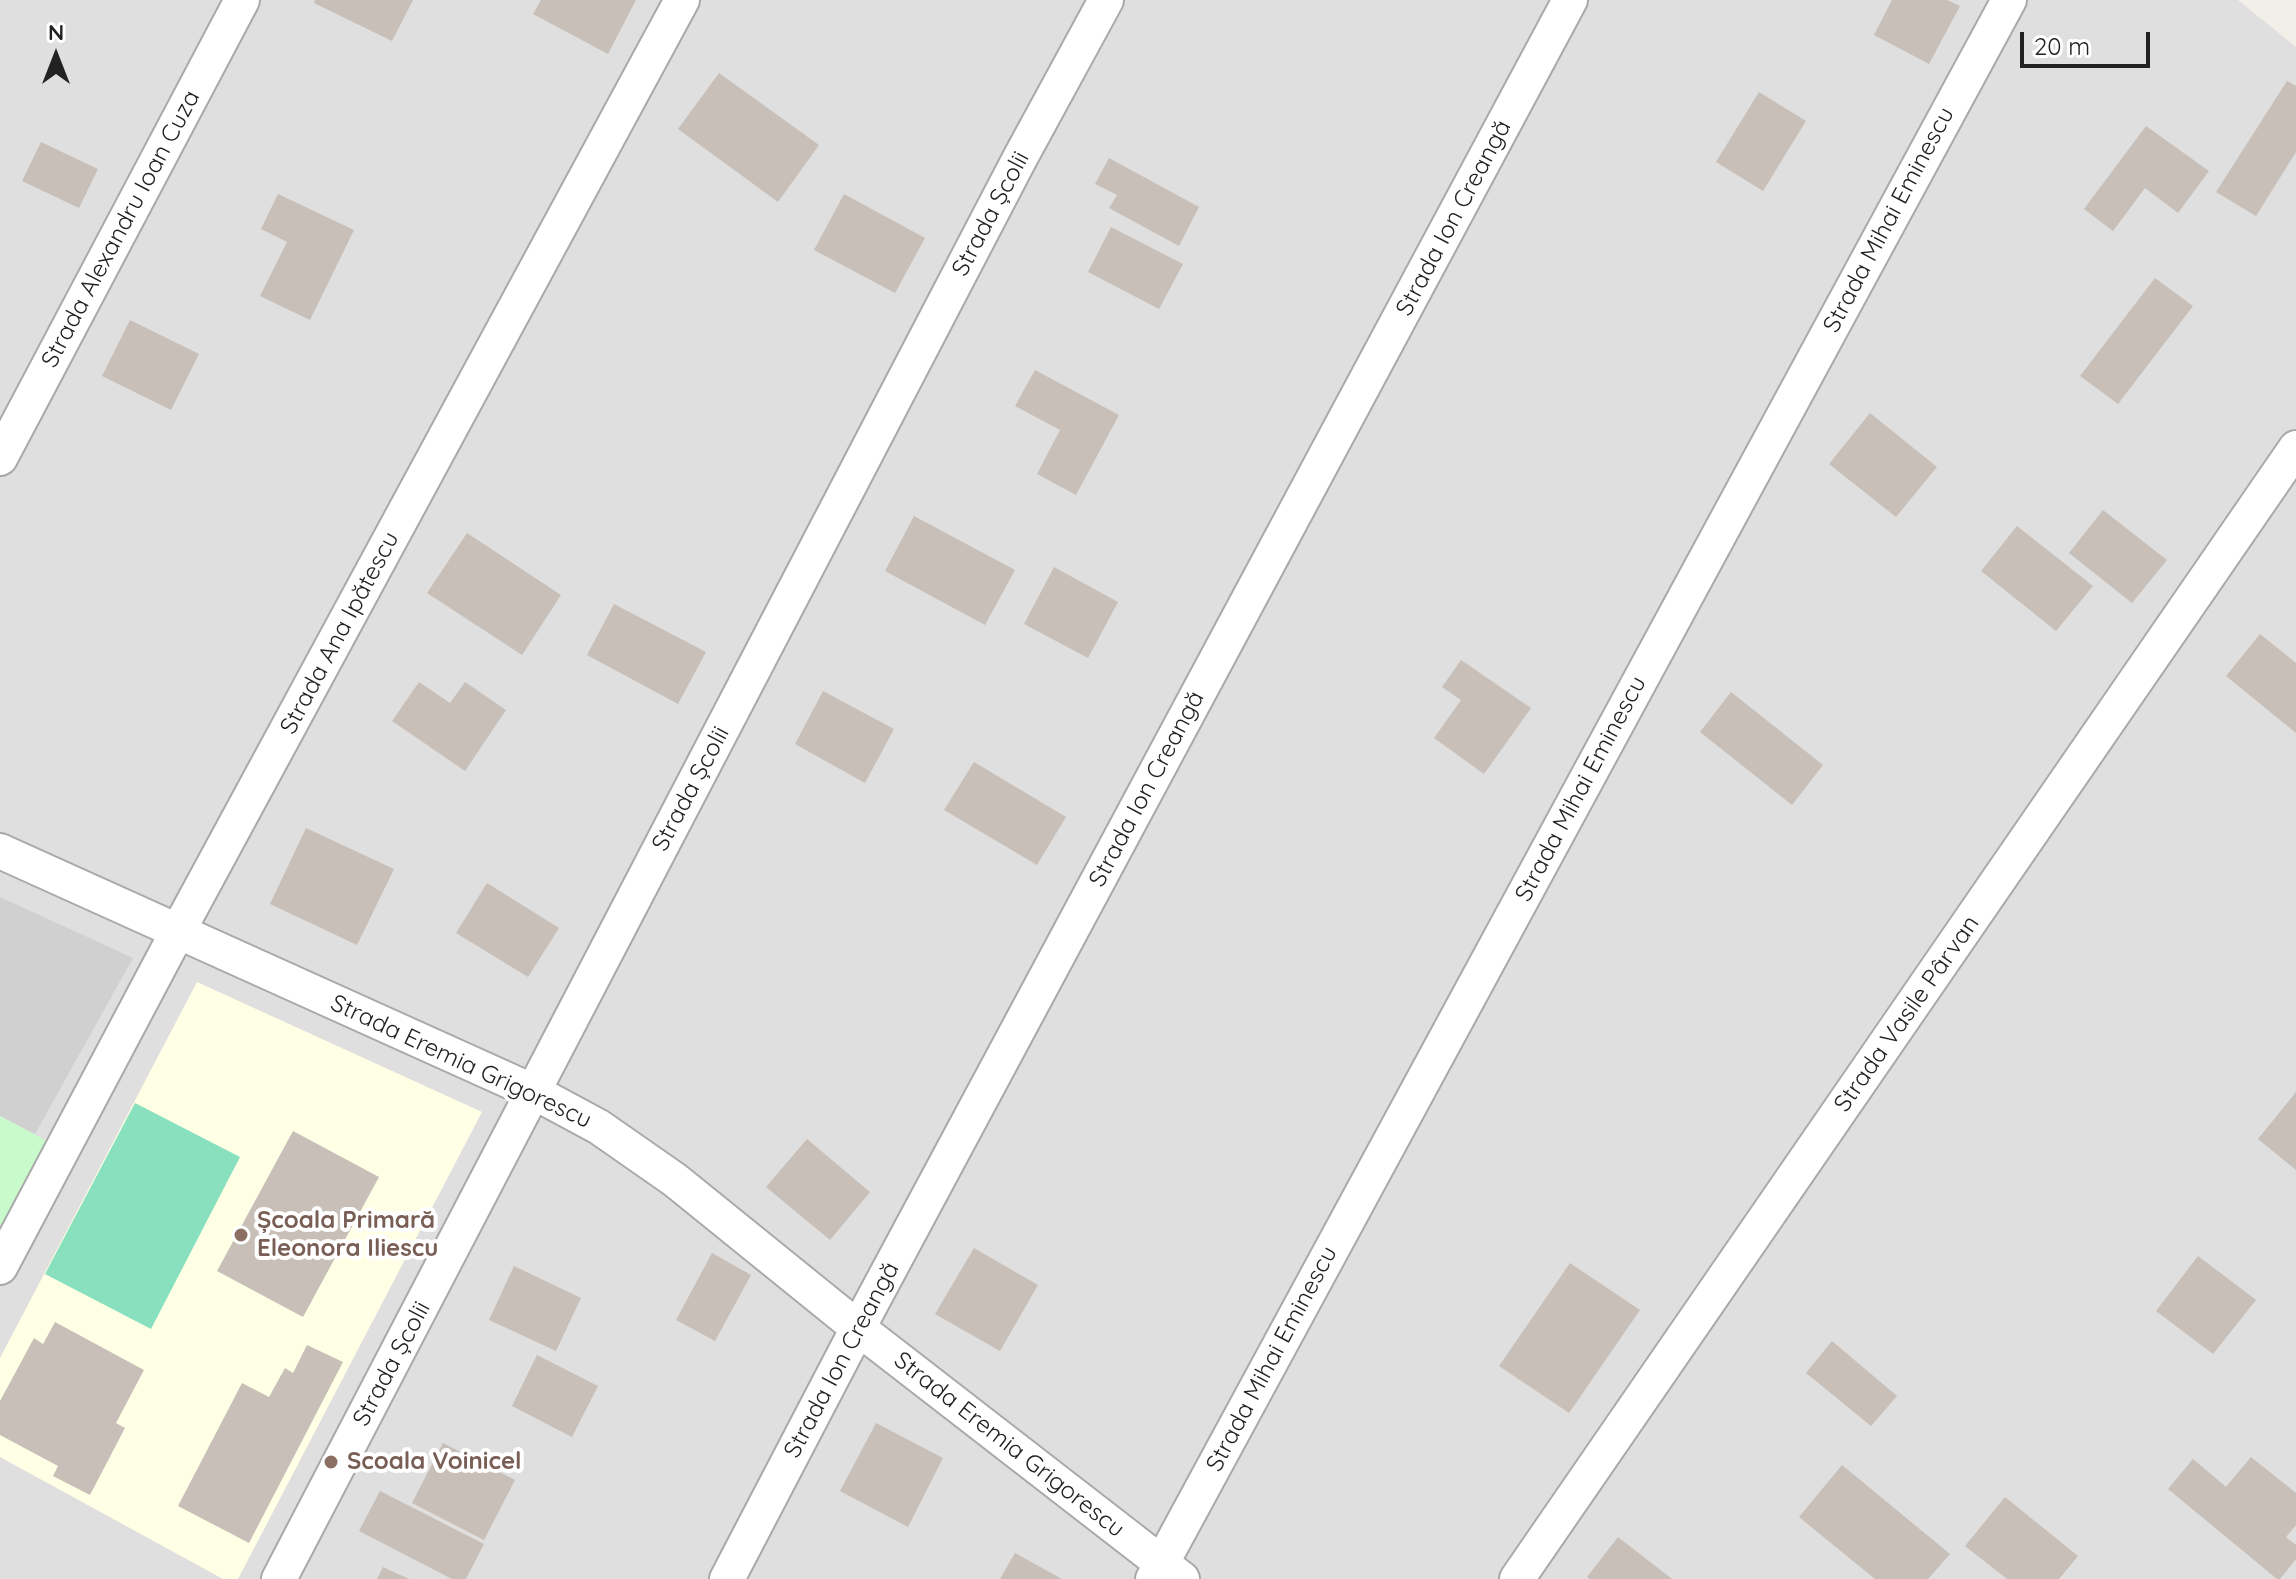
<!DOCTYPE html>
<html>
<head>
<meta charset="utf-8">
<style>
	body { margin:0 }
	#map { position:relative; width:2296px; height:1579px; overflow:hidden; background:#f2efe9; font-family:Quicksand,sans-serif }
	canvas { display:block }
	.north { position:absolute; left:16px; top:16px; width:80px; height:80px; -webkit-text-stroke:6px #fff; paint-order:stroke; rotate:0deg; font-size:22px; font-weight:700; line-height:32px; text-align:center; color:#222 }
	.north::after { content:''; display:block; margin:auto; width:28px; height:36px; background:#222; clip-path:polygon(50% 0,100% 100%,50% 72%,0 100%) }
	.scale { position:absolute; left:2020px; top:32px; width:130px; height:36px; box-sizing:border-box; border:4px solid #222; border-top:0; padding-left:10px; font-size:24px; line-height:28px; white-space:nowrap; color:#222; -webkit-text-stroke:6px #fff; paint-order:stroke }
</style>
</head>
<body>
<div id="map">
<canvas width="2296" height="1579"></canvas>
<div class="north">N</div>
<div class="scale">20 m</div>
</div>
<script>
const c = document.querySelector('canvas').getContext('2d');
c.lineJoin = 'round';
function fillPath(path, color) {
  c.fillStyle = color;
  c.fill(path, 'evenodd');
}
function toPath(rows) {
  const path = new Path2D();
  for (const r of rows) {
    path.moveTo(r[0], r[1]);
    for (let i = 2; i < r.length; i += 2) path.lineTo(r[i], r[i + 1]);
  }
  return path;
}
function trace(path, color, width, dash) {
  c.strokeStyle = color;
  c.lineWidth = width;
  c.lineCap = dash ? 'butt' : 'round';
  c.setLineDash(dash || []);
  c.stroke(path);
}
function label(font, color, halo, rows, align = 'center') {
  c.font = font + ' Quicksand,sans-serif';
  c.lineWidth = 8;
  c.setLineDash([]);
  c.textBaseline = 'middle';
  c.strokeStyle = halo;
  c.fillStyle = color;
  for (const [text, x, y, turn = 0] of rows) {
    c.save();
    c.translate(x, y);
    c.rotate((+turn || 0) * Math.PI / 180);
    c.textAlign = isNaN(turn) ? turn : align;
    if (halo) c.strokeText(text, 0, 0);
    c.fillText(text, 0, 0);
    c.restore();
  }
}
fillPath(toPath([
	[0,0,2238,0,2296,47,2296,1579,0,1579]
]), '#e0dfdf');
fillPath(toPath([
	[197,982,482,1112,238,1579,223,1579,0,1457,0,1358]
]), '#ffffe5');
fillPath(toPath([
	[0,897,133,958,35,1134,0,1116]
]), '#d0d0d0');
fillPath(toPath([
	[0,1116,62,1149,0,1267]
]), '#c8facc');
fillPath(toPath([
	[135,1103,240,1157,151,1329,45,1274]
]), '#88e0be');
fillPath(toPath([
	[315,0,413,0,392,41,314,3],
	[541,0,636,0,608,54,533,14],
	[1892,0,1947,0,1960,6,1929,64,1874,35],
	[719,73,819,145,778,202,678,129],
	[2287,81,2296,86,2296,152,2256,216,2216,192],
	[1759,92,1806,121,1763,191,1716,162],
	[2146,126,2209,171,2178,213,2145,188,2113,231,2084,209],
	[41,142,98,169,79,208,22,181],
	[1109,158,1199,207,1179,246,1109,208,1117,195,1095,184],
	[278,194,354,230,310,320,260,296,287,242,261,229],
	[844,194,925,238,895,293,814,250],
	[1111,227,1183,264,1159,309,1088,272],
	[2155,278,2193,306,2118,404,2080,376],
	[130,320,199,354,171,410,102,376],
	[1035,370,1119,415,1076,495,1037,474,1060,430,1015,406],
	[1870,413,1937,467,1896,517,1829,464],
	[2103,510,2167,560,2132,603,2069,553],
	[914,516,1015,570,985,625,885,571],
	[2017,526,2093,586,2056,631,1981,571],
	[467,533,561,595,522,655,427,593],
	[1054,567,1118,602,1088,658,1024,624],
	[614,604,706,652,678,704,587,655],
	[2260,634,2296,663,2296,733,2226,676],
	[1461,660,1531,708,1484,774,1434,738,1461,700,1442,687],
	[419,682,450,703,465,682,506,710,465,771,392,721],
	[823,691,894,729,865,783,795,744],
	[1731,692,1823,765,1792,805,1700,732],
	[974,762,1066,817,1037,865,944,810],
	[306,828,394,869,357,945,270,904],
	[487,883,559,928,528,977,456,933],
	[2296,1092,2296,1170,2258,1139],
	[293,1131,379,1177,303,1317,217,1271],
	[807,1139,870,1192,830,1240,766,1187],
	[974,1248,1038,1285,1000,1351,935,1314],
	[712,1253,751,1275,715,1341,676,1320],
	[2198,1256,2256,1300,2213,1354,2156,1311],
	[1570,1263,1640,1310,1569,1413,1499,1366],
	[514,1266,581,1298,556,1351,489,1320],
	[55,1322,144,1370,116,1423,125,1428,90,1495,53,1476,58,1466,0,1435,0,1401,34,1338,43,1344],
	[1832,1341,1897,1396,1871,1426,1806,1373],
	[307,1345,343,1362,249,1543,178,1506,242,1383,269,1397,285,1368,293,1373],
	[537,1355,598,1386,572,1437,512,1406],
	[876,1423,943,1458,908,1527,840,1491],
	[443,1443,515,1480,484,1540,412,1503],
	[2251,1457,2296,1493,2296,1525,2286,1537,2296,1545,2296,1559,2280,1579,2277,1579,2168,1489,2193,1459,2226,1487],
	[1842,1465,1950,1554,1928,1579,1875,1579,1799,1517],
	[380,1491,484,1544,466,1579,452,1579,359,1531],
	[2005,1497,2078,1556,2059,1579,2007,1579,1965,1546],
	[1618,1537,1672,1579,1590,1579,1587,1577],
	[1015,1553,1062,1579,1000,1579],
	[383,1567,409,1579,377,1579]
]), '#c7bfb8');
const minor = toPath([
	[0,458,242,0],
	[0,851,534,1092,599,1127,675,1180,858,1328,1182,1579],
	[0,1267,178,931,682,0],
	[279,1579,1020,158,1106,0],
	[727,1579,858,1328,1570,0],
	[1153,1579,2009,0],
	[1517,1579,2296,448]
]);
trace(minor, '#a9a9a9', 38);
trace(minor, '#fff', 34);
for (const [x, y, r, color] of [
	[241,1235,8,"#8d6e63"],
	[331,1462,8,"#8d6e63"]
]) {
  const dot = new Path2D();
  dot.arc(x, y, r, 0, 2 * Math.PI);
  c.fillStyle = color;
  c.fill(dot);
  trace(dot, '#fff', 3);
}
label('24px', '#222', '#fff', [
	["Strada Școlii",991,214,-62],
	["Strada Ion Creangă",1454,218,-62],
	["Strada Mihai Eminescu",1889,220,-62],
	["Strada Alexandru Ioan Cuza",121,229,-62],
	["Strada Ana Ipătescu",340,633,-62],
	["Strada Școlii",691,789,-62],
	["Strada Ion Creangă",1147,789,-62],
	["Strada Mihai Eminescu",1581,789,-62],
	["Strada Vasile Pârvan",1907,1014,-55],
	["Strada Eremia Grigorescu",461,1062,25],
	["Strada Mihai Eminescu",1272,1359,-62],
	["Strada Ion Creangă",842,1360,-62],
	["Strada Școlii",392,1364,-62],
	["Strada Eremia Grigorescu",1009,1445,38]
]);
label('bold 24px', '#785e54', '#fff', [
	["Școala Primară",257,1221],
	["Eleonora Iliescu",257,1249],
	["Scoala Voinicel",347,1462]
], 'left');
</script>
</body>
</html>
